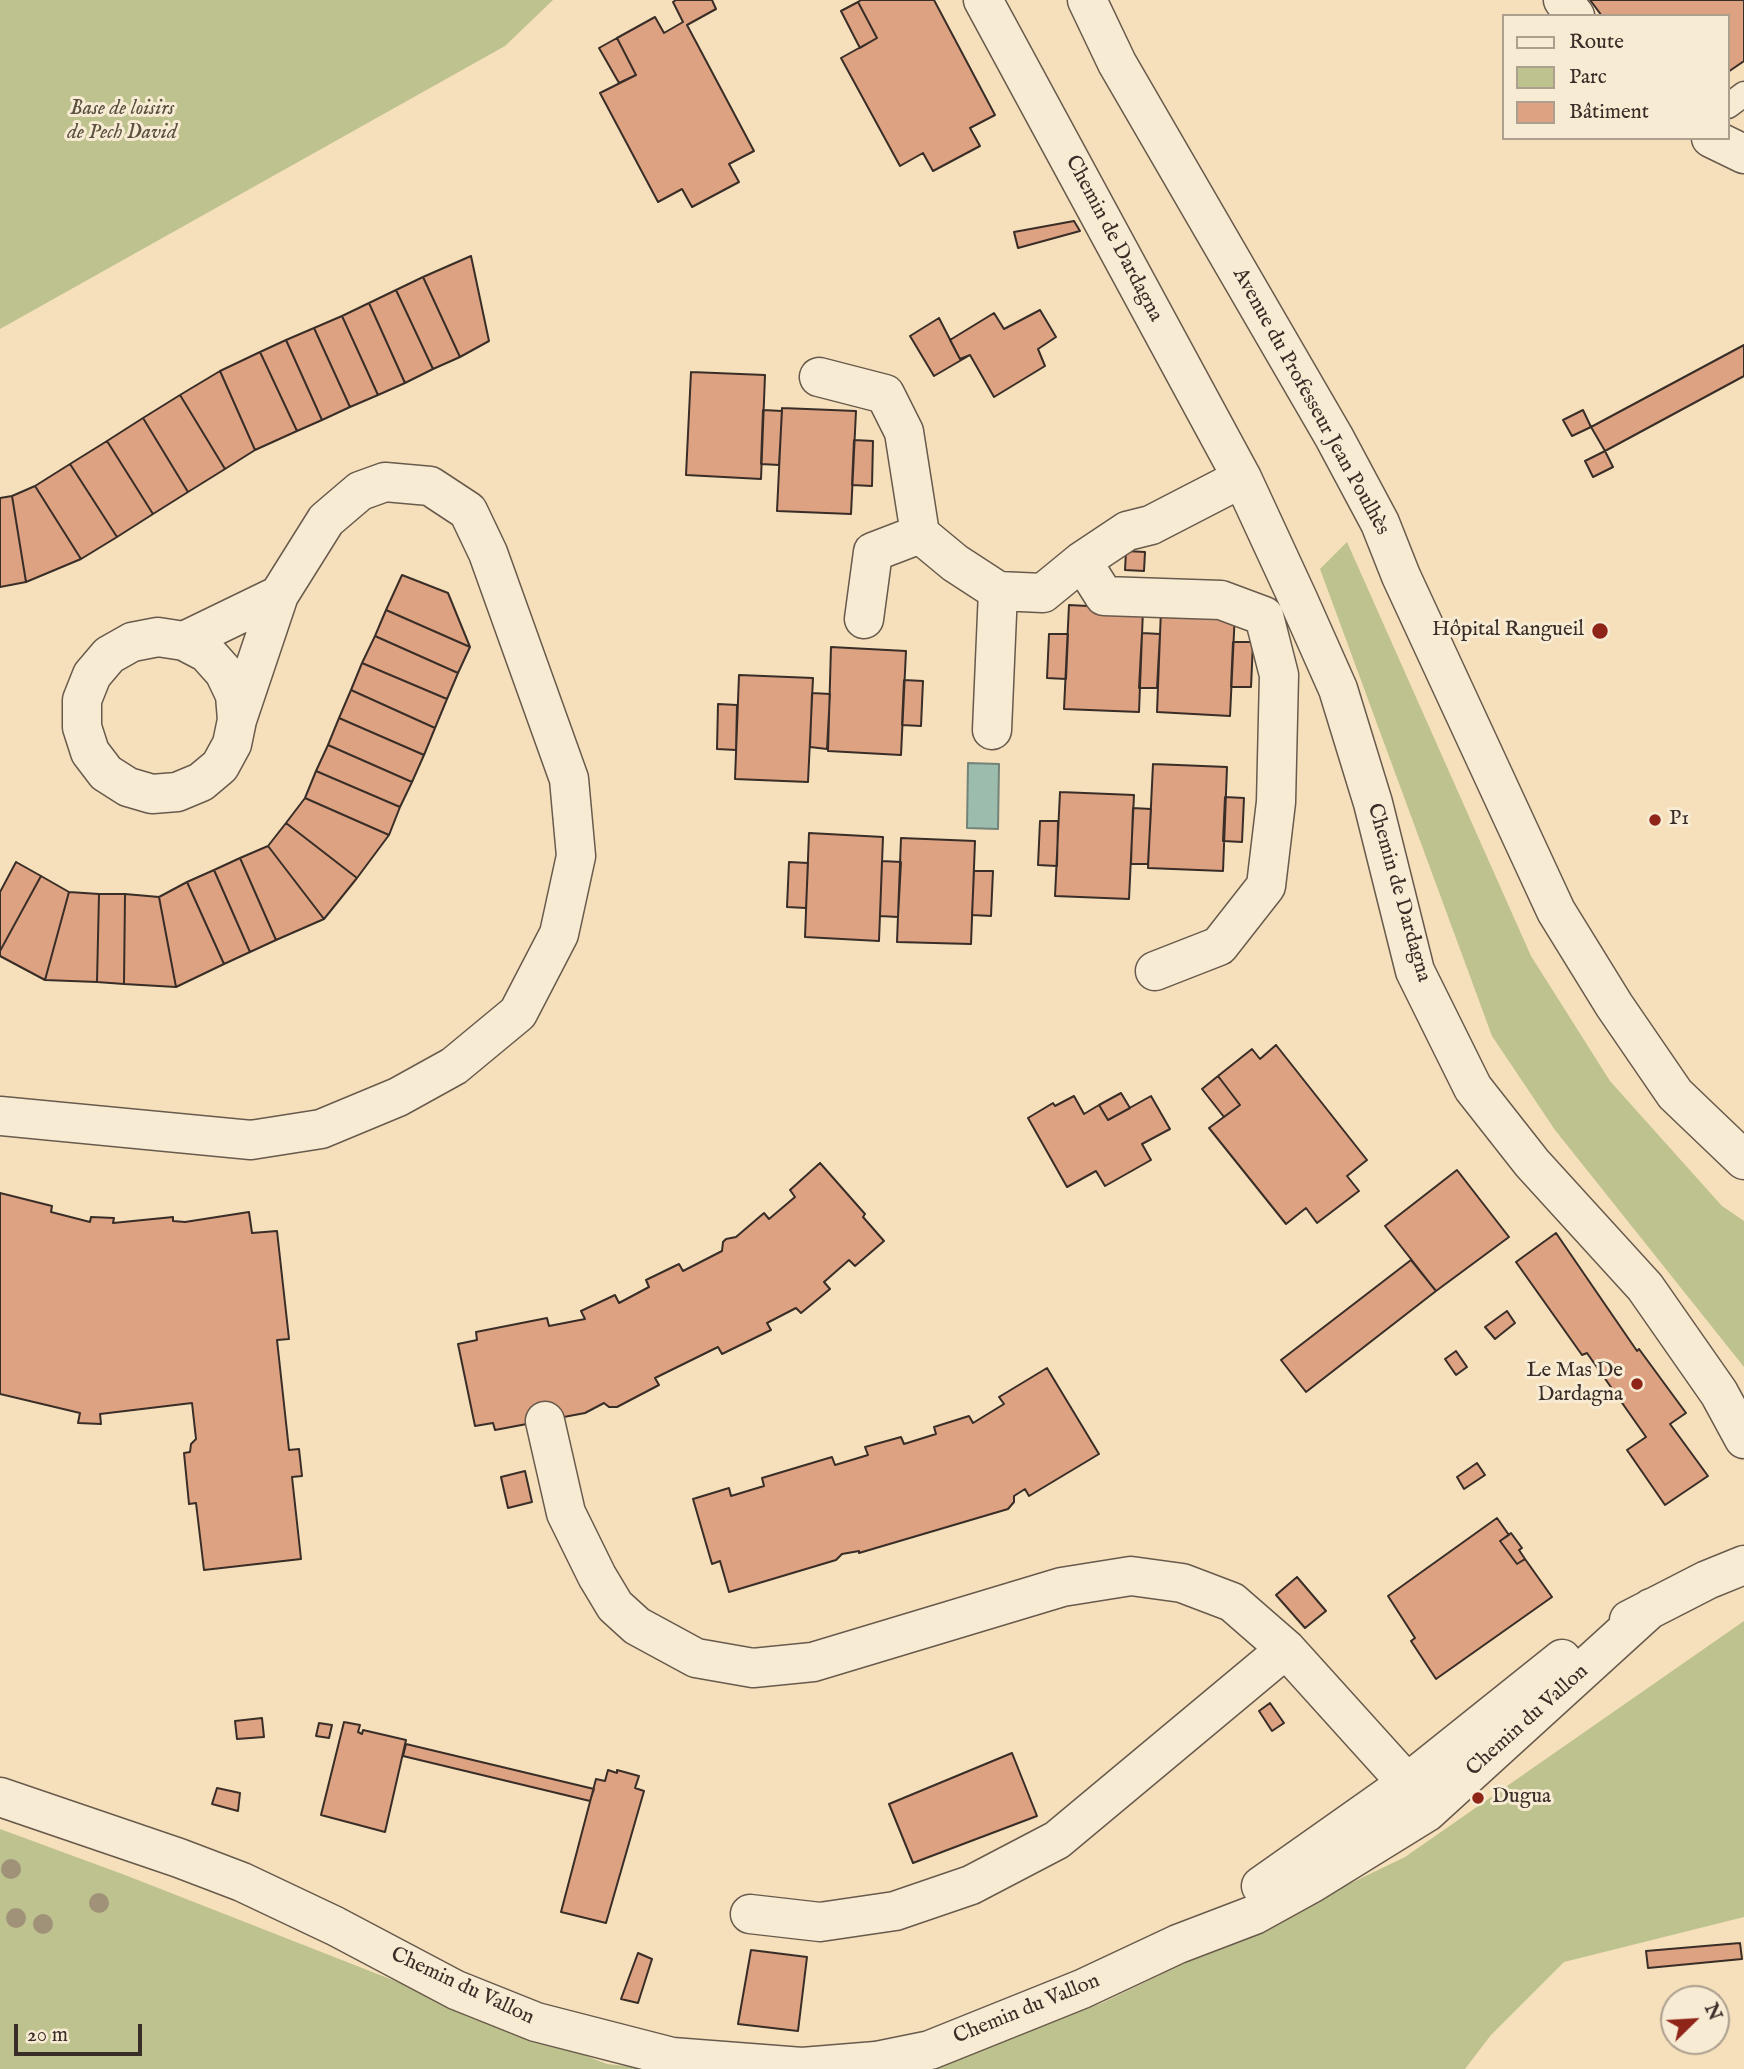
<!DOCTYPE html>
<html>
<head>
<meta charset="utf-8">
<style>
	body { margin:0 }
	#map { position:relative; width:1744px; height:2069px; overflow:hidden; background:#f5e0bb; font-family:"IM FELL English",serif }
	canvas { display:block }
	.legend { position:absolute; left:1502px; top:14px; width:228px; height:126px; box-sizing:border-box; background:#f8ebd3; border:2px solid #ac9f8e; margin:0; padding:9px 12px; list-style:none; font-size:21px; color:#392d27 }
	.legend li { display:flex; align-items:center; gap:14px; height:35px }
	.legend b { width:35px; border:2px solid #ac9f8e }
	.north { position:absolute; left:1660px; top:1985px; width:70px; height:70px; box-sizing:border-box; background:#f8ebd3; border:2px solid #ac9f8e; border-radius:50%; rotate:66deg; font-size:19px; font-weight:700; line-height:28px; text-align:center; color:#392d27 }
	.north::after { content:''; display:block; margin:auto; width:24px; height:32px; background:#8f2418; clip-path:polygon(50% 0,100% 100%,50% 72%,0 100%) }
	.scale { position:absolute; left:14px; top:2024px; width:128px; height:32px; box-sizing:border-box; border:4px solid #392d27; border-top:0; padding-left:9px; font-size:21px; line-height:24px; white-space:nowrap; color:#392d27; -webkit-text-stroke:5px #f8ebd3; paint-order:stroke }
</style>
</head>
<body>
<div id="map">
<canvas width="1744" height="2069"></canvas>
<ul class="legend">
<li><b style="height:9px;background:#f8ebd3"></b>Route</li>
<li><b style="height:19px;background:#bec28e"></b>Parc</li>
<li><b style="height:19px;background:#dda281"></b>Bâtiment</li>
</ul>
<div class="north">N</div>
<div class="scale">20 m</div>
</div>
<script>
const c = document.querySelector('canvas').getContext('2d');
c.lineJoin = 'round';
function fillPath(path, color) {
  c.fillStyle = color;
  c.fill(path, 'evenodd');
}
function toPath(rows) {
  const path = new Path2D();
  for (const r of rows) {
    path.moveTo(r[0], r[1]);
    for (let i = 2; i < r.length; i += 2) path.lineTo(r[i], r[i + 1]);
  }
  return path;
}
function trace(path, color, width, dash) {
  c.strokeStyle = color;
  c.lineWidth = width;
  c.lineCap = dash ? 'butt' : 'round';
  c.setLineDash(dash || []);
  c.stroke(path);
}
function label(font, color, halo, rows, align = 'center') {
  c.font = font + ' "IM FELL English",serif';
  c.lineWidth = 6;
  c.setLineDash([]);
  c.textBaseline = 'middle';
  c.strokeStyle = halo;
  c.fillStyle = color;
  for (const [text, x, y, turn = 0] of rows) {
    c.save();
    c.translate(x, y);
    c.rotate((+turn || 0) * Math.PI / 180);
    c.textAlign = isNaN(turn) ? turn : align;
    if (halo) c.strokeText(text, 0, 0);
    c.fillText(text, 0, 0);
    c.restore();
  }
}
fillPath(toPath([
	[0,0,553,0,505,46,0,329],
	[1347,542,1531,956,1610,1081,1722,1206,1744,1221,1744,1367,1555,1130,1492,1036,1320,569],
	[1744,1621,1744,1917,1564,1962,1491,2035,1465,2069,928,2069,1102,2003,1405,1857],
	[0,1829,125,1875,607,2064,652,2069,0,2069]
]), '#bec28e');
const water = toPath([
	[968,763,999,764,998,829,967,828,968,763]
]);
fillPath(water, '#9cbdae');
trace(water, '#748378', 2);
const building = toPath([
	[676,0,712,0,716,9,687,25,754,151,729,164,739,182,692,207,682,189,658,202,600,93,636,75,617,38,655,17,664,33,683,22,673,2,676,0],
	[861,0,934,0,995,115,970,128,980,146,933,171,923,153,900,166,841,58,877,38,858,2,861,0],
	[1590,0,1744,0,1744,61,1728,72,1728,16,1602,16,1590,0],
	[858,2,877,38,860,48,841,11,858,2],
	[617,38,636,75,619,83,599,48,617,38],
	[1074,221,1080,231,1018,248,1014,232,1074,221],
	[471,256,489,341,460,357,423,277,471,256],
	[423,277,460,357,433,369,396,290,423,277],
	[396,290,433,369,405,383,369,303,396,290],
	[369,303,405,383,378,395,342,316,369,303],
	[1040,310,1056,337,1038,349,1045,366,994,397,970,355,960,359,950,340,994,313,1004,329,1040,310],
	[342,316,378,395,350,407,314,328,342,316],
	[939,318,960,359,970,355,934,376,910,336,939,318],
	[314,328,350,407,322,420,286,340,314,328],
	[286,340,322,420,297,431,260,352,286,340],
	[1744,345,1744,376,1605,451,1591,427,1744,345],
	[260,352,297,431,255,450,220,371,260,352],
	[220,371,255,450,225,469,180,395,220,371],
	[691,372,765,375,761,479,686,475,691,372],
	[180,395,225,469,188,492,143,418,180,395],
	[782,408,856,411,851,514,777,511,782,408],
	[763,410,782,411,779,465,761,464,763,410],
	[1583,410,1591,427,1572,436,1563,420,1583,410],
	[143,418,188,492,153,514,107,441,143,418],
	[854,440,873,441,872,486,852,485,854,440],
	[107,441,153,514,117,537,70,464,107,441],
	[1605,451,1613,467,1593,477,1585,461,1605,451],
	[70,464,117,537,81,559,35,486,70,464],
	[35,486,81,559,26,582,12,496,35,486],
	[12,496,26,582,0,587,0,498,12,496],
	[1126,551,1145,552,1144,571,1125,570,1126,551],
	[402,575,448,593,470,647,386,610,402,575],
	[1069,605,1143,609,1139,712,1064,709,1069,605],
	[1161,609,1235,612,1230,716,1157,712,1161,609],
	[386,610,470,647,458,673,375,636,386,610],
	[1142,633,1160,634,1157,688,1139,688,1142,633],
	[1049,634,1068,634,1066,679,1047,678,1049,634],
	[375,636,458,673,447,699,362,663,375,636],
	[1233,642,1253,642,1251,687,1231,687,1233,642],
	[831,647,906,651,901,755,828,751,831,647],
	[362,663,447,699,435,728,351,690,362,663],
	[739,675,813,678,808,782,735,779,739,675],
	[904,680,923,681,921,726,902,725,904,680],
	[351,690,435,728,424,755,339,718,351,690],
	[812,693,830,694,827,749,810,747,812,693],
	[718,704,737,705,736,750,717,749,718,704],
	[339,718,424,755,412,782,328,745,339,718],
	[328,745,412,782,400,807,316,771,328,745],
	[1153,764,1227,767,1223,871,1148,868,1153,764],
	[316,771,400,807,389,835,305,798,316,771],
	[1060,792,1134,795,1129,899,1055,896,1060,792],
	[1225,797,1244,798,1242,842,1223,841,1225,797],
	[305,798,389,835,357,878,286,823,305,798],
	[1133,808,1151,809,1148,864,1131,864,1133,808],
	[1040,821,1058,821,1057,866,1038,865,1040,821],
	[286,823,357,878,324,919,268,846,286,823],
	[809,833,883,837,879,941,805,937,809,833],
	[901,838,975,841,971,944,897,942,901,838],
	[268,846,324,919,276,940,240,858,268,846],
	[240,858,276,940,250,952,214,870,240,858],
	[882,861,901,862,898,917,880,916,882,861],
	[16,862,41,876,0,951,0,892,16,862],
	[789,862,808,863,806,908,787,907,789,862],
	[214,870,250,952,224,964,187,882,214,870],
	[974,871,993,871,991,916,972,915,974,871],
	[41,876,69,892,45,980,0,956,0,951,41,876],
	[187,882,224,964,176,987,159,897,187,882],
	[69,892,99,894,97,982,45,980,69,892],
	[99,894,125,894,124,984,97,982,99,894],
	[125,894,159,897,176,987,124,984,125,894],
	[1276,1045,1367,1160,1347,1176,1359,1191,1317,1223,1306,1208,1286,1224,1209,1128,1240,1105,1218,1076,1252,1049,1260,1059,1276,1045],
	[1218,1076,1240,1105,1224,1117,1202,1089,1218,1076],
	[1121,1093,1130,1108,1108,1120,1099,1105,1121,1093],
	[1074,1096,1084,1114,1099,1105,1108,1120,1151,1096,1170,1129,1142,1144,1151,1160,1105,1186,1096,1171,1067,1187,1028,1118,1053,1103,1055,1106,1074,1096],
	[820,1163,865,1214,863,1217,884,1241,855,1266,849,1260,824,1282,830,1289,801,1313,796,1308,767,1323,771,1330,722,1354,718,1347,655,1378,659,1385,617,1407,609,1407,604,1403,585,1413,495,1430,493,1423,475,1426,458,1344,477,1340,476,1332,547,1318,549,1326,585,1319,581,1311,615,1295,619,1303,649,1287,646,1280,679,1264,683,1271,722,1251,723,1242,726,1239,736,1237,764,1213,769,1219,795,1197,790,1190,820,1163],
	[1457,1170,1509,1237,1436,1291,1385,1226,1457,1170],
	[0,1193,52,1206,51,1212,90,1222,91,1217,114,1218,113,1223,173,1217,173,1221,185,1222,249,1212,252,1233,277,1231,289,1339,277,1340,289,1450,299,1449,302,1476,292,1477,301,1559,204,1570,196,1503,189,1504,184,1453,190,1452,191,1444,196,1439,192,1403,100,1414,101,1424,78,1423,80,1413,0,1394,0,1193],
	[1556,1233,1637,1351,1639,1349,1686,1413,1670,1424,1708,1476,1665,1505,1627,1450,1646,1437,1587,1353,1582,1355,1516,1262,1556,1233],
	[1411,1260,1436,1291,1306,1392,1281,1360,1411,1260],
	[1507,1311,1515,1323,1495,1339,1485,1327,1507,1311],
	[1456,1351,1467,1367,1456,1375,1445,1359,1456,1351],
	[1047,1368,1099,1454,1029,1496,1025,1489,1014,1496,1014,1502,1008,1509,859,1553,859,1551,842,1554,836,1560,729,1592,720,1561,712,1564,693,1499,729,1488,731,1496,764,1486,762,1478,832,1457,835,1465,868,1455,865,1447,901,1437,904,1444,936,1434,934,1427,969,1416,973,1423,1004,1404,999,1397,1047,1368],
	[1477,1463,1485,1475,1464,1489,1457,1477,1477,1463],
	[525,1471,532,1502,508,1508,501,1477,525,1471],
	[1497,1518,1509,1535,1500,1541,1517,1564,1525,1559,1552,1597,1436,1679,1411,1641,1415,1638,1388,1596,1497,1518],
	[1511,1533,1522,1548,1519,1550,1525,1559,1517,1564,1500,1541,1511,1533],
	[1297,1577,1326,1611,1305,1628,1276,1595,1297,1577],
	[1270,1703,1284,1723,1272,1731,1259,1711,1270,1703],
	[262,1718,264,1737,237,1739,235,1721,262,1718],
	[344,1722,360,1725,358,1732,362,1734,363,1730,406,1740,385,1832,321,1815,344,1722],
	[319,1723,332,1725,329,1738,316,1736,319,1723],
	[406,1744,594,1789,590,1801,403,1756,406,1744],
	[1012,1753,1037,1816,913,1863,889,1804,1012,1753],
	[608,1770,617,1773,617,1770,639,1776,635,1788,644,1791,606,1923,561,1912,596,1779,605,1781,608,1770],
	[217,1788,240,1793,238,1811,212,1804,217,1788],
	[1740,1943,1742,1959,1648,1968,1646,1951,1740,1943],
	[751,1950,807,1957,798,2031,738,2024,751,1950],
	[638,1953,652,1959,638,2003,621,1999,638,1953]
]);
fillPath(building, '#dda281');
trace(building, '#392d27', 2);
const lane = toPath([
	[1728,106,1744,94]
]);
const street = toPath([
	[983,0,1242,478,1298,599,1338,689,1373,803,1415,971,1473,1088,1532,1163,1645,1287,1719,1393,1744,1439],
	[1087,0,1117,63,1334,437,1380,523,1401,576,1556,911,1614,1005,1675,1094,1744,1160],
	[1563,0,1575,16],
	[1711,138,1744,154],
	[819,377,885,394,904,432,920,534,955,563,998,591,1043,593,1082,561,1127,531,1151,525,1242,478],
	[1082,561,1104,596,1221,600,1264,616,1279,675,1276,802,1266,886,1219,946,1155,971],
	[864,619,873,552,920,534],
	[184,641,279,595],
	[992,730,998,591],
	[0,1116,251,1140,321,1129,398,1097,454,1066,518,1013,559,934,576,856,569,779,488,553,468,511,430,486,385,482,360,491,326,520,279,595,237,720,232,744,220,766,201,782,177,792,152,794,128,787,106,773,90,752,82,727,82,700,92,675,109,655,132,642,158,637,184,641,207,653,224,672,235,695,237,720],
	[545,1421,566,1513,597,1576,615,1606,637,1626,696,1658,753,1668,813,1662,1062,1587,1131,1576,1182,1583,1232,1602,1286,1649,1407,1783,1427,1812],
	[1629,1620,1707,1580,1744,1565],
	[0,1797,179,1858,242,1882,335,1926,456,1990,536,2022,672,2057,802,2067,876,2061,930,2050,1082,1989,1178,1944,1254,1915,1312,1883,1427,1812,1651,1608],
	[1261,1886,1407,1783,1562,1659],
	[750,1914,820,1922,895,1911,971,1885,1057,1840,1286,1649]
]);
trace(lane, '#685a4c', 27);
trace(street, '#685a4c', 41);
trace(lane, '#f8ebd3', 24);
trace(street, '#f8ebd3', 38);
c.fillStyle = '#a09278';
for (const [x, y] of [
	[11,1869],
	[99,1903],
	[16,1918],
	[43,1924]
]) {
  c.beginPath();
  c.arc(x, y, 10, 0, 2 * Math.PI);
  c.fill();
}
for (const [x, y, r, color] of [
	[1600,631,9,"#8f2418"],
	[1655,820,7,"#8f2418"],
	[1637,1384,7,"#8f2418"],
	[1478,1798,7,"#8f2418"]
]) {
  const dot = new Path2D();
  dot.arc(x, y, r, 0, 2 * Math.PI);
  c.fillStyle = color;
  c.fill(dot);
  trace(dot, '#f8ebd3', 2.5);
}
label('italic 21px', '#5a5241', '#f8ebd3', [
	["Base de loisirs",122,110],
	["de Pech David",122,134]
]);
label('21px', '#392d27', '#f8ebd3', [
	["Chemin de Dardagna",1113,239,62],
	["Avenue du Professeur Jean Poulhès",1310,402,61],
	["Chemin de Dardagna",1398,893,74],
	["Chemin du Vallon",1528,1721,-42],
	["Chemin du Vallon",462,1987,25],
	["Chemin du Vallon",1027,2010,-22]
]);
label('21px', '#392d27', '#f8ebd3', [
	["Hôpital Rangueil",1584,631],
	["P1",1669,820,"left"],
	["Le Mas De",1623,1372],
	["Dardagna",1623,1396],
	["Dugua",1492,1798,"left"]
], 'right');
</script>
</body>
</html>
